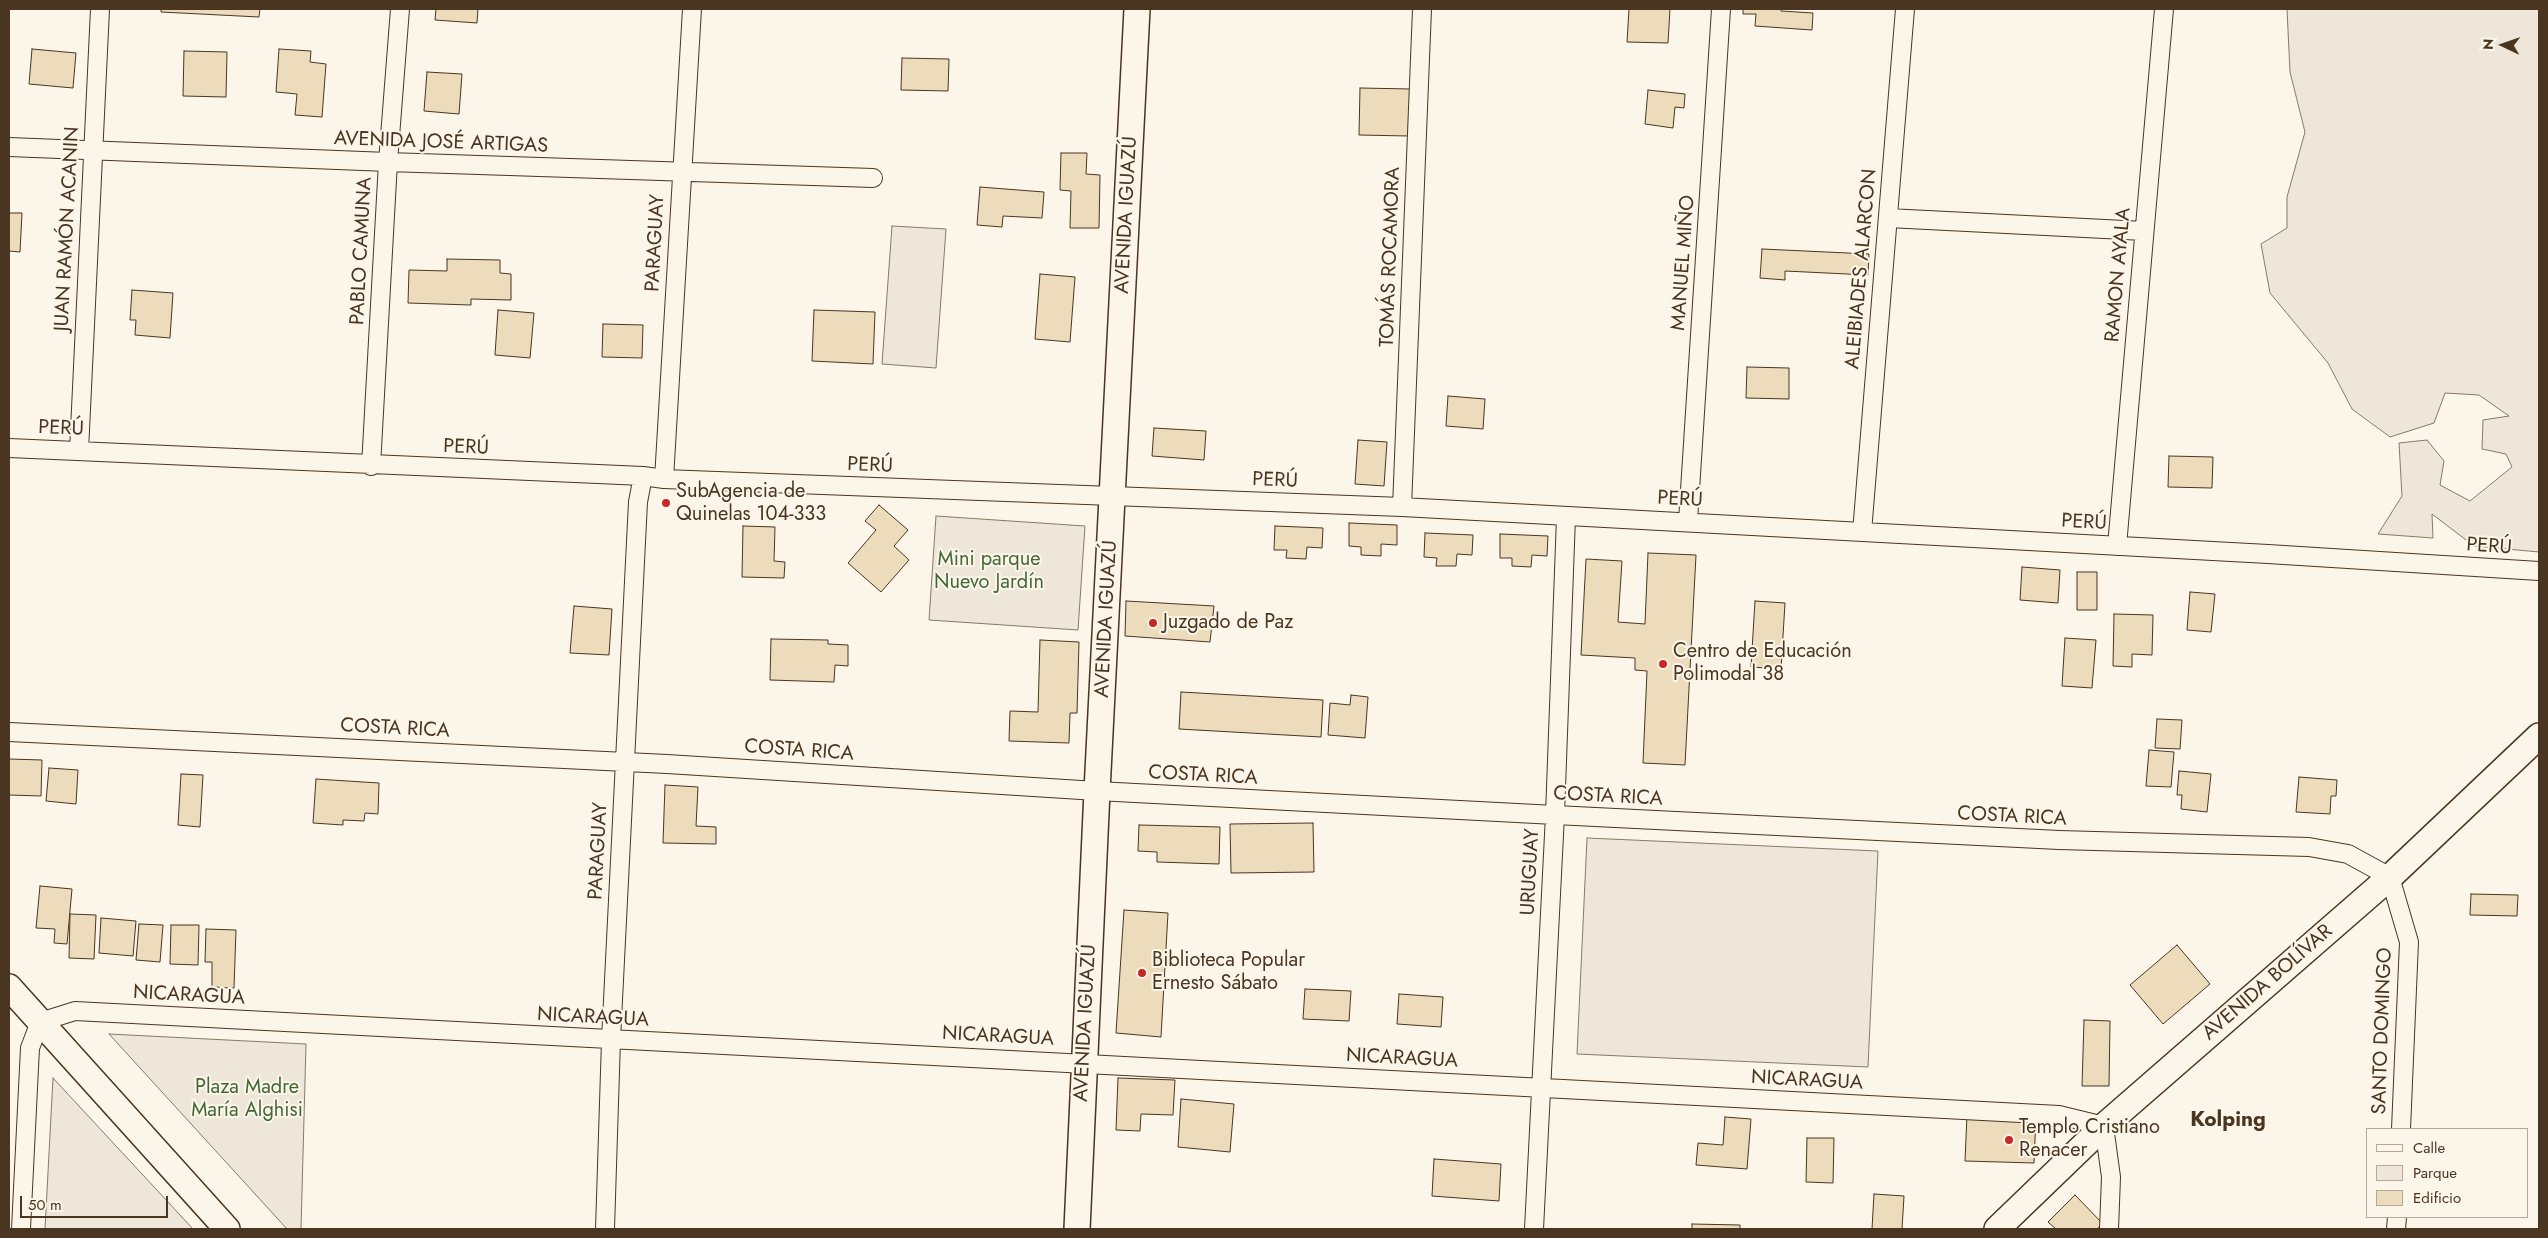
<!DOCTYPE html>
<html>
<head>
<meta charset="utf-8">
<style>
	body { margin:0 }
	#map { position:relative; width:2548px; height:1238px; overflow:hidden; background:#fbf6e9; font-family:Jost,sans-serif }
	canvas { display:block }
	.frame { position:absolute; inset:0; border:10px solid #4a3520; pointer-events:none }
	.legend { position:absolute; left:2366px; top:1128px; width:162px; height:90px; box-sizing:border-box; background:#fbf6e9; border:1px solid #b4a999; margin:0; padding:6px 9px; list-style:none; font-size:15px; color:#4a3520 }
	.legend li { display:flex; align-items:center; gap:10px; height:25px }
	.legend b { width:25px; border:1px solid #b4a999 }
	.north { position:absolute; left:2478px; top:20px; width:50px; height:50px; -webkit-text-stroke:4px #fbf6e9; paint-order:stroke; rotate:273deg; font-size:14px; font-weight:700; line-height:20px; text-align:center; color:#4a3520 }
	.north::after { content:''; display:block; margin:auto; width:18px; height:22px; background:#4a3520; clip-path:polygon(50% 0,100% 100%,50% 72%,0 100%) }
	.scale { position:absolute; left:20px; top:1196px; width:148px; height:22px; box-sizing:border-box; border:2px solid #4a3520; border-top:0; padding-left:6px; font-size:15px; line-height:18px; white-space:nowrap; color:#4a3520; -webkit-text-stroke:4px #fbf6e9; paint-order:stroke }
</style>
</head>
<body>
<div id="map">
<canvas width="2548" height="1238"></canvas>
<div class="frame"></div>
<ul class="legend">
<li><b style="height:6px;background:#fbf6e9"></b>Calle</li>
<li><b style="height:14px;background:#ede6d9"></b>Parque</li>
<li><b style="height:14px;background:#ecdcbc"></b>Edificio</li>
</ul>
<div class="north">N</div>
<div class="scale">50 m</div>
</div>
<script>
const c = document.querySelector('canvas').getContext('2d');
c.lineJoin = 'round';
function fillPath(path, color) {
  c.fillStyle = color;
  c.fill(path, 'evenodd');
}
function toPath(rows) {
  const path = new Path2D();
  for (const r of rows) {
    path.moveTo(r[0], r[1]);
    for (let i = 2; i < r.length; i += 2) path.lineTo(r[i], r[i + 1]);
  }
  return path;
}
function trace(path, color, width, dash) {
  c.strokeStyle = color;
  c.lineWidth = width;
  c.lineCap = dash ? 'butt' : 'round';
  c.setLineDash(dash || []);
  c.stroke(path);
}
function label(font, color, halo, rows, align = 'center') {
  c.font = font + ' Jost,sans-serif';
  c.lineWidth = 4;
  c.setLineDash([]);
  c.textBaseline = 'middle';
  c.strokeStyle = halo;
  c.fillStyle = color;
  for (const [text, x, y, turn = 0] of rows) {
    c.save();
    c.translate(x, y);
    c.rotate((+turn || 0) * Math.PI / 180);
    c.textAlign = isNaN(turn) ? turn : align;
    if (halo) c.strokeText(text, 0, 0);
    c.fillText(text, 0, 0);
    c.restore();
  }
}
const green = toPath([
	[2287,9,2539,9,2539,552,2474,546,2432,514,2433,538,2378,534,2402,496,2399,443,2427,440,2444,461,2440,485,2470,501,2512,467,2506,454,2482,449,2483,420,2509,416,2479,395,2445,393,2434,423,2390,437,2352,409,2328,363,2270,293,2261,244,2287,228,2287,197,2305,132,2290,72,2287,9],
	[892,226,946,229,936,368,882,364,892,226],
	[936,516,1085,526,1078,630,929,620,936,516],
	[1587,838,1878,851,1868,1067,1577,1054,1587,838],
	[109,1034,306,1044,301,1229,287,1229,109,1034],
	[53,1078,193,1229,45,1229,53,1078]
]);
fillPath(green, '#ede6d9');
trace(green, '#887966', 1);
const building = toPath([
	[161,9,260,9,259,17,161,12,161,9],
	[436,9,478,9,477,23,435,20,436,9],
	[1629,9,1670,9,1668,43,1627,42,1629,9],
	[1743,9,1781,9,1781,11,1813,13,1812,30,1755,26,1756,14,1743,14,1743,9],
	[32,49,76,53,73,88,29,84,32,49],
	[279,49,311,51,310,62,326,64,322,117,295,115,297,94,276,92,279,49],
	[184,51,227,52,226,97,183,96,184,51],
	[902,58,949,59,948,91,901,90,902,58],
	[427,72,462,74,459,114,424,111,427,72],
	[1360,88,1411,89,1409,136,1359,135,1360,88],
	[1648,90,1685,94,1684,108,1675,107,1673,128,1645,124,1648,90],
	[1061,153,1087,153,1086,174,1100,175,1099,228,1070,228,1071,191,1060,190,1061,153],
	[980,187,1044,192,1042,218,1003,216,1002,227,977,225,980,187],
	[9,213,22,213,20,252,9,251,9,213],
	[1762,249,1869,254,1868,275,1785,271,1785,280,1760,278,1762,249],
	[447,259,500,260,500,273,511,274,511,300,471,299,471,305,408,303,409,270,447,271,447,259],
	[1040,274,1075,277,1070,342,1035,339,1040,274],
	[132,290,173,293,170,338,135,335,136,320,130,320,132,290],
	[498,310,534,313,530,358,495,355,498,310],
	[814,310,875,312,873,364,812,361,814,310],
	[603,324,643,325,642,358,602,357,603,324],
	[1747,367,1789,368,1789,399,1746,398,1747,367],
	[1448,396,1485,399,1483,429,1446,426,1448,396],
	[1154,428,1206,431,1204,460,1152,456,1154,428],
	[1358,440,1387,442,1384,486,1355,484,1358,440],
	[2169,456,2213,457,2212,488,2168,487,2169,456],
	[879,505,908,530,894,546,909,560,881,592,848,563,876,530,865,521,879,505],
	[1349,523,1397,525,1397,545,1381,544,1381,556,1361,555,1361,547,1349,546,1349,523],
	[743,526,775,527,774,561,785,562,784,578,742,577,743,526],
	[1275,526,1323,528,1322,548,1307,547,1306,559,1286,558,1287,550,1274,550,1275,526],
	[1425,533,1473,535,1472,555,1457,554,1456,566,1436,566,1437,558,1424,557,1425,533],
	[1500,534,1548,536,1547,556,1532,555,1531,567,1512,566,1512,558,1500,558,1500,534],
	[1648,553,1696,555,1685,765,1643,763,1647,671,1635,670,1635,658,1581,655,1586,559,1622,561,1618,622,1645,624,1648,553],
	[2022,567,2060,570,2058,603,2020,600,2022,567],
	[2077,572,2097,572,2097,610,2077,610,2077,572],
	[2190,592,2215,594,2211,632,2187,630,2190,592],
	[1126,601,1214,606,1210,642,1125,636,1126,601],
	[1755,601,1785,603,1781,669,1751,667,1755,601],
	[574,606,612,609,609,655,570,653,574,606],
	[2114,614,2153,615,2152,655,2132,654,2132,667,2113,666,2114,614],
	[2065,638,2096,640,2092,688,2062,686,2065,638],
	[771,639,828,640,828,644,848,645,848,666,835,665,834,682,770,680,771,639],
	[1040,640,1079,642,1077,713,1070,713,1069,743,1009,741,1010,711,1038,712,1040,640],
	[1181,692,1323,700,1321,737,1179,729,1181,692],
	[1351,695,1368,697,1365,738,1328,735,1330,703,1350,705,1351,695],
	[2157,719,2182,720,2180,749,2155,748,2157,719],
	[2149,750,2174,752,2171,787,2146,786,2149,750],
	[9,759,42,760,41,796,9,795,9,759],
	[49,768,78,770,76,804,46,801,49,768],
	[2179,771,2211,774,2207,812,2181,809,2182,795,2177,795,2179,771],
	[181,774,203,775,200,827,178,825,181,774],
	[2299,777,2337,780,2336,796,2331,796,2330,814,2296,812,2299,777],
	[316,779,379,783,378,814,365,813,364,821,343,820,343,825,313,823,316,779],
	[665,785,698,787,696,826,716,827,716,844,663,843,665,785],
	[1313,823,1314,872,1231,873,1230,824,1313,823],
	[1139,825,1220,827,1219,864,1157,862,1157,852,1138,851,1139,825],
	[40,886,72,889,67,944,54,943,55,929,36,928,40,886],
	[2471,894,2518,895,2517,916,2470,915,2471,894],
	[1124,910,1168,913,1161,1037,1116,1033,1124,910],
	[70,914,96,915,94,959,69,958,70,914],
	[101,918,136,921,133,956,99,953,101,918],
	[139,924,163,925,160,962,136,960,139,924],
	[171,925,199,925,198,965,170,964,171,925],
	[206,929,236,930,234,988,212,987,212,962,205,962,206,929],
	[2177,945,2210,984,2163,1024,2130,985,2177,945],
	[1305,989,1351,991,1349,1021,1303,1019,1305,989],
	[1399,994,1443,997,1441,1027,1397,1024,1399,994],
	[2084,1020,2110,1021,2109,1086,2082,1086,2084,1020],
	[1118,1078,1175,1080,1173,1115,1141,1114,1140,1131,1116,1130,1118,1078],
	[1181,1099,1234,1104,1230,1152,1178,1147,1181,1099],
	[1967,1115,2036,1117,2034,1163,1965,1161,1967,1115],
	[1725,1117,1751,1119,1747,1169,1696,1165,1698,1143,1723,1145,1725,1117],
	[1807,1138,1834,1138,1833,1183,1806,1182,1807,1138],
	[1434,1159,1501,1164,1499,1201,1432,1196,1434,1159],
	[1874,1194,1904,1196,1902,1229,1872,1229,1874,1194],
	[2075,1195,2103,1224,2097,1229,2056,1229,2048,1222,2075,1195],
	[1692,1224,1740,1225,1740,1229,1692,1229,1692,1224]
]);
fillPath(building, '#ecdcbc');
trace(building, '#4a3520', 1);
const street = toPath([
	[9,147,388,162,873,178],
	[1888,218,2144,231],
	[9,448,643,476,664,479,1402,507,2268,554,2539,571],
	[79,451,100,9],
	[371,466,388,162,400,9],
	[664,479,692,9],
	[1402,507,1422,9],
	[1688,521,1721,9],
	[1862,532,1905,9],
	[2117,546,2164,9],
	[9,732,667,764,1097,791,1555,815,2059,840,2309,847,2348,854,2390,877,2409,942,2401,1129],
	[21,1229,30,1048,40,1022,75,1011,2059,1115,2104,1126,2111,1177,2109,1229],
	[605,1229,611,1040,638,502,643,476],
	[1534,1229,1555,815,1566,517],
	[2396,1229,2397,1217]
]);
const secondary = toPath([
	[9,987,227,1229],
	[1077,1229,1097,791,1137,9],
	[1997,1229,2104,1126,2390,877,2539,736]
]);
trace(street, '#4a3520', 20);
trace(secondary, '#4a3520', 28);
trace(street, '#fbf6e9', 18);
trace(secondary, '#fbf6e9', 25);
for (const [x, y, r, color] of [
	[666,503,5,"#c62828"],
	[1153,623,5,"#c62828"],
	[1663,664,5,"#c62828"],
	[1142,973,5,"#c62828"],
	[2009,1140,5,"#c62828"]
]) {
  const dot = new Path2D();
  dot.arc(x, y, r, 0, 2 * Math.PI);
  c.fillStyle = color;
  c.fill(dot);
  trace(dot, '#fbf6e9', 2);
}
label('20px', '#4a3520', '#fbf6e9', [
	["AVENIDA JOSÉ ARTIGAS",441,143,2],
	["AVENIDA IGUAZÚ",1127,215,-87],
	["JUAN RAMÓN ACANIN",68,229,-87],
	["PARAGUAY",656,243,-87],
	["PABLO CAMUNA",362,251,-87],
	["TOMÁS ROCAMORA",1391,257,-88],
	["MANUEL MIÑO",1684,263,-86],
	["ALEIBIADES ALARCON",1862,269,-85],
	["RAMON AYALA",2119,275,-85],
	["PERÚ",61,429,2],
	["PERÚ",466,448,2],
	["PERÚ",870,466,2],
	["PERÚ",1275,481,2],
	["PERÚ",1680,500,3],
	["PERÚ",2084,523,3],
	["PERÚ",2489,547,4],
	["AVENIDA IGUAZÚ",1107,619,-87],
	["COSTA RICA",395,729,3],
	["COSTA RICA",799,751,4],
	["COSTA RICA",1203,776,3],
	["COSTA RICA",1608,797,3],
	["COSTA RICA",2012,817,3],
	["PARAGUAY",599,851,-87],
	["URUGUAY",1531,872,-87],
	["AVENIDA BOLÍVAR",2268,983,-41],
	["NICARAGUA",189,996,3],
	["NICARAGUA",593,1018,3],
	["AVENIDA IGUAZÚ",1086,1023,-87],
	["SANTO DOMINGO",2383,1031,-88],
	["NICARAGUA",998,1037,3],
	["NICARAGUA",1402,1059,3],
	["NICARAGUA",1807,1081,3]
]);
label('20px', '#4a3520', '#fbf6e9', [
	["SubAgencia de",676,492],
	["Quinelas 104-333",676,515],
	["Juzgado de Paz",1163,623],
	["Centro de Educación",1673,652],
	["Polimodal 38",1673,675],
	["Biblioteca Popular",1152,961],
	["Ernesto Sábato",1152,984],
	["Templo Cristiano",2019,1128],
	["Renacer",2019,1151]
], 'left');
label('20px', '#436837', '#fbf6e9', [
	["Mini parque",989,560],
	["Nuevo Jardín",989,583],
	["Plaza Madre",247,1088],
	["María Alghisi",247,1111]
]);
label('bold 21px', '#4a3520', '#fbf6e9', [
	["Kolping",2228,1121]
]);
</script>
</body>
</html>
